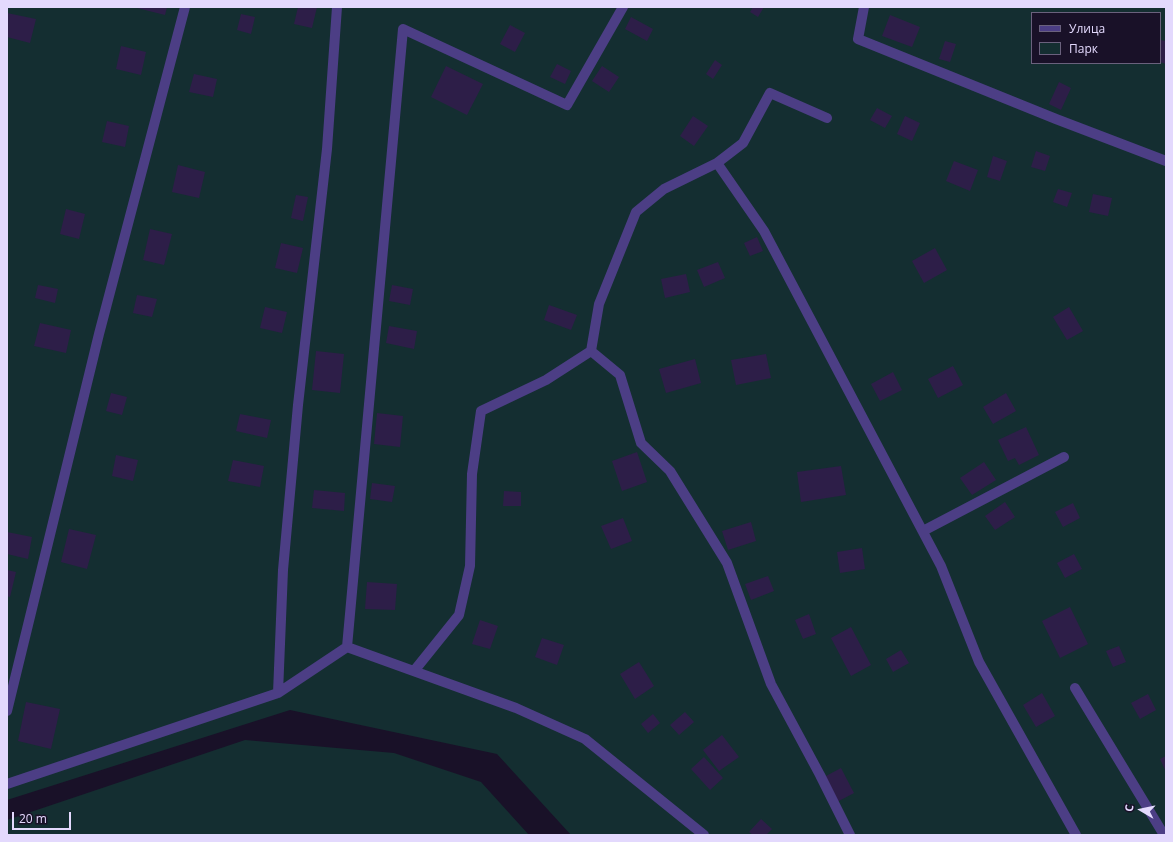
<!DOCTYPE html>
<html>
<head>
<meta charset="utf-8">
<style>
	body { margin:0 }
	#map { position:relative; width:1173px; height:842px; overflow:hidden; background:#191128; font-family:"Open Sans",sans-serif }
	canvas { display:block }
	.frame { position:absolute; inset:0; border:8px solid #e3d9fd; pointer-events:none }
	.legend { position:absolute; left:1031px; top:12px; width:130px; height:52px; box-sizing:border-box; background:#191128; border:1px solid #6a617d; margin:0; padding:5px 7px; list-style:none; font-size:12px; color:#e3d9fd }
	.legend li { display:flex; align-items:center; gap:8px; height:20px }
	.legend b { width:20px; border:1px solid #6a617d }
	.north { position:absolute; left:1121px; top:790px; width:40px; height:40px; -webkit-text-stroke:3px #191128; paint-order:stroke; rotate:279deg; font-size:11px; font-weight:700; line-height:16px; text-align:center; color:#e3d9fd }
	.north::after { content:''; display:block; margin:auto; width:14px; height:18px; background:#e3d9fd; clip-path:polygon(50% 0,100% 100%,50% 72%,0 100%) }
	.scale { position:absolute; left:12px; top:812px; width:59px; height:18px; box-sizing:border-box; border:2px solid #e3d9fd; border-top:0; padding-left:5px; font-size:12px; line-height:14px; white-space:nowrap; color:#e3d9fd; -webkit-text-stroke:3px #191128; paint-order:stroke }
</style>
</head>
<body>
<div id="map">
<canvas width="1173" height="842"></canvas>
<div class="frame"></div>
<ul class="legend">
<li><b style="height:5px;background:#4c3e85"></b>Улица</li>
<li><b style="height:11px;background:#142e31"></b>Парк</li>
</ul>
<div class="north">С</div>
<div class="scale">20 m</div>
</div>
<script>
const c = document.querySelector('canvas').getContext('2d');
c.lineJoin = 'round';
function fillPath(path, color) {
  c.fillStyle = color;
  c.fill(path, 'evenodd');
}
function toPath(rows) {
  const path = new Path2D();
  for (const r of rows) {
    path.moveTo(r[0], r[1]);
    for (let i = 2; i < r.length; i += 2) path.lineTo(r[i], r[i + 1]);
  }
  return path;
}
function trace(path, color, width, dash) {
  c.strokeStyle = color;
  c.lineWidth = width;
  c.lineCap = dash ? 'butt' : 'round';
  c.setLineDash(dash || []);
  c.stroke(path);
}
fillPath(toPath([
	[7,7,1166,7,1166,835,571,835,497,754,290,710,7,800],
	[1032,13,1160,13,1160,63,1032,63],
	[245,740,394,753,481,782,529,835,7,835,7,820]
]), '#142e31');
fillPath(toPath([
	[133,7,167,7,165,15],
	[298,7,317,7,312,28,294,24],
	[753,7,764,7,758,17,750,12],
	[7,13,36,19,30,43,7,37],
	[241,14,255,17,251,34,237,30],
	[890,15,920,27,912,47,882,36],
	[631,17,653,29,647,41,625,29],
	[510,25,525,33,515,52,500,44],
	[1160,40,1166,41,1166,64,1160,62],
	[945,41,956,44,950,62,939,59],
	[121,46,146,52,141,75,116,69],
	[715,60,722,65,713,79,706,74],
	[557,64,571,71,565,84,550,77],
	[446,66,483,84,467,115,431,97],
	[602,66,619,77,609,92,592,81],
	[194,74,217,79,213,97,189,92],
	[1059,82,1071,88,1061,110,1049,104],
	[877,108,892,116,885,128,870,120],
	[693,116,708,126,694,146,680,136],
	[905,116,920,123,912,141,897,134],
	[107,121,129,126,125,147,102,142],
	[1036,151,1050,156,1045,171,1031,167],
	[993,156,1007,161,1000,181,987,177],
	[954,161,978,170,970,191,946,181],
	[178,165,205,172,199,198,172,192],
	[1058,189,1072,193,1067,207,1053,202],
	[1093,194,1112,198,1108,216,1089,212],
	[296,195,308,197,303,221,291,218],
	[66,209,85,214,79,239,60,234],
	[150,229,172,234,164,265,143,260],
	[757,237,763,251,750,256,744,243],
	[281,243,303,248,297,273,275,268],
	[935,248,947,270,924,283,912,261],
	[718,262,725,278,704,287,697,270],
	[686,274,690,292,665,298,661,279],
	[38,285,58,289,55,303,35,298],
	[392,285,413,289,410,305,389,301],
	[137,295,157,299,152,317,133,313],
	[549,305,577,315,571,330,544,320],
	[265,307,287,312,282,333,260,328],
	[1069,307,1083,331,1067,340,1053,317],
	[40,323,71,330,66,353,34,346],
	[389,326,417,331,414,349,386,343],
	[316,351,344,354,340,393,312,390],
	[766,354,771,378,736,385,731,360],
	[695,359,701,383,666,393,659,369],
	[953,366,963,385,938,398,928,379],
	[893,372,902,390,880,401,871,384],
	[111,393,127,397,122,415,106,411],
	[1006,393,1016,411,993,424,983,407],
	[377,413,403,416,400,447,374,444],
	[240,414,271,420,267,438,236,431],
	[1026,427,1039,455,1019,465,1015,458,1008,461,998,440],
	[637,452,647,482,622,491,612,461],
	[116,455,138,460,133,481,112,476],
	[233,460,264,466,260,487,228,481],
	[984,462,996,480,972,495,960,478],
	[841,466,846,495,801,502,797,472],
	[372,483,395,486,392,502,370,499],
	[314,490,345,493,344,511,312,508],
	[504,491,521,492,521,506,503,506],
	[1005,502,1015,517,995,530,985,516],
	[1073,503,1080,518,1063,527,1055,512],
	[623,518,632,541,611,549,601,526],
	[751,522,756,541,728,550,722,531],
	[69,529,96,535,87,569,61,562],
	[7,532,32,537,28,559,7,554],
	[862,548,865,569,840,573,837,552],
	[1074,554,1082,569,1065,578,1057,563],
	[7,570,16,572,10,597,7,596],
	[768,576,774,591,751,600,745,584],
	[367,582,397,584,395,610,365,609],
	[1070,607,1088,644,1060,658,1042,621],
	[809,614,816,634,803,639,795,620],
	[480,620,498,626,490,649,472,644],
	[851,627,871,665,851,676,831,638],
	[542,638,564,645,557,665,535,657],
	[1119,646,1126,662,1113,667,1106,651],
	[901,650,909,663,893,672,886,659],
	[639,662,654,686,635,699,620,674],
	[1042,693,1055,716,1036,727,1023,705],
	[1148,694,1156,710,1140,719,1131,703],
	[26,702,60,709,51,749,18,741],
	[685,712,694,722,679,735,670,725],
	[653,714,660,723,648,733,641,724],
	[722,735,739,757,719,771,703,750],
	[1166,756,1166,772,1160,759],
	[704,757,723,778,710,790,691,769],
	[841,768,854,793,837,802,824,777],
	[761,819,772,829,766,835,753,835,749,832]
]), '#2d1e48');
trace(toPath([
	[864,7,858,39,1056,119,1166,161],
	[717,163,764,231,941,566,979,662,1076,835],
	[591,351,620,375,641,443,670,471,727,563,771,684,820,775,850,835],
	[923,531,1064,457],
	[347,647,403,29,567,105,623,7],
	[414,671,459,615,470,566,472,474,481,411,546,380,591,351,599,304,636,212,664,189,717,163,743,143,770,93,827,118],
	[1075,688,1164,835],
	[278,693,283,570,298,405,327,149,337,7],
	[7,711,99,334,185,7],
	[7,784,278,693,347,647,516,708,585,739,704,835]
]), '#4c3e85', 10);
</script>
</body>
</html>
